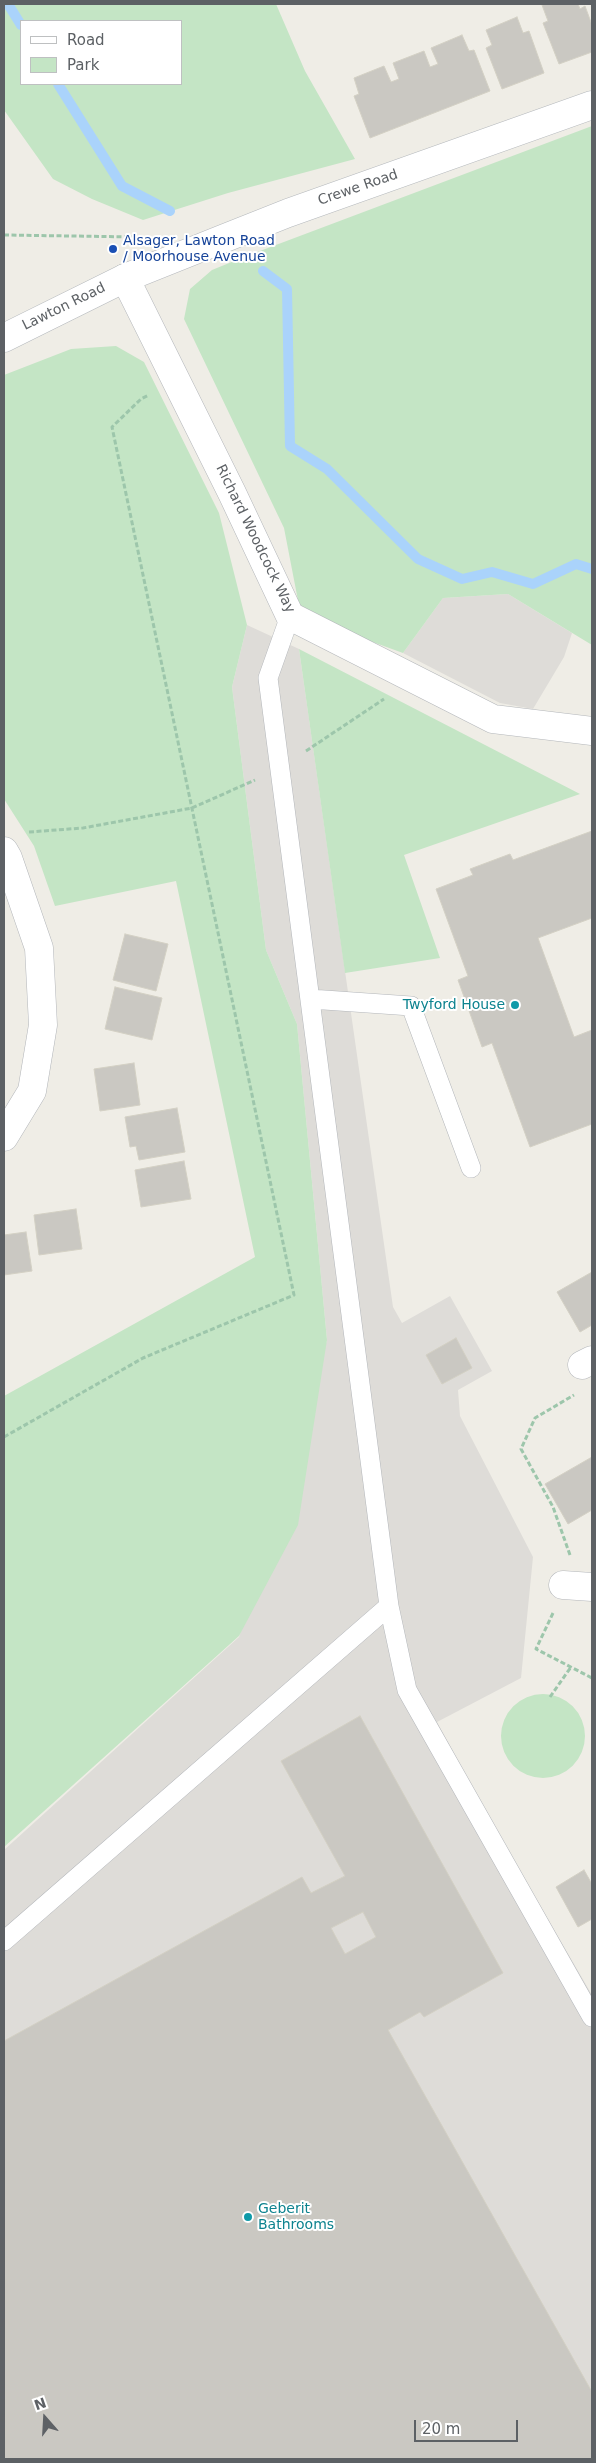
<!DOCTYPE html>
<html>
<head>
<meta charset="utf-8">
<style>
	body { margin:0 }
	#map { position:relative; width:596px; height:2463px; overflow:hidden; background:#efede6; font-family:"DejaVu Sans",sans-serif }
	canvas { display:block }
	.frame { position:absolute; inset:0; border:5px solid #5d6165; pointer-events:none }
	.legend { position:absolute; left:20px; top:20px; width:162px; height:65px; box-sizing:border-box; background:#fff; border:1px solid #bec0c1; margin:0; padding:6px 9px; list-style:none; font-size:15px; color:#5d6165 }
	.legend li { display:flex; align-items:center; gap:10px; height:25px }
	.legend b { width:25px; border:1px solid #bec0c1 }
	.north { position:absolute; left:20px; top:2393px; width:50px; height:50px; -webkit-text-stroke:4px #fff; paint-order:stroke; rotate:341deg; font-size:14px; font-weight:700; line-height:20px; text-align:center; color:#5d6165 }
	.north::after { content:''; display:block; margin:auto; width:18px; height:22px; background:#5d6165; clip-path:polygon(50% 0,100% 100%,50% 72%,0 100%) }
	.scale { position:absolute; left:414px; top:2420px; width:104px; height:22px; box-sizing:border-box; border:2px solid #5d6165; border-top:0; padding-left:6px; font-size:15px; line-height:18px; white-space:nowrap; color:#5d6165; -webkit-text-stroke:4px #fff; paint-order:stroke }
</style>
</head>
<body>
<div id="map">
<canvas width="596" height="2463"></canvas>
<div class="frame"></div>
<ul class="legend">
<li><b style="height:6px;background:#fff"></b>Road</li>
<li><b style="height:14px;background:#c4e5c5"></b>Park</li>
</ul>
<div class="north">N</div>
<div class="scale">20 m</div>
</div>
<script>
const c = document.querySelector('canvas').getContext('2d');
c.lineJoin = 'round';
function fillPath(path, color) {
  c.fillStyle = color;
  c.fill(path, 'evenodd');
}
function toPath(rows) {
  const path = new Path2D();
  for (const r of rows) {
    if (r.length === 3) {
      path.moveTo(r[0] + r[2], r[1]);
      path.arc(r[0], r[1], r[2], 0, 2 * Math.PI);
      continue;
    }
    path.moveTo(r[0], r[1]);
    for (let i = 2; i < r.length; i += 2) path.lineTo(r[i], r[i + 1]);
  }
  return path;
}
function trace(path, color, width, dash) {
  c.strokeStyle = color;
  c.lineWidth = width;
  c.lineCap = dash ? 'butt' : 'round';
  c.setLineDash(dash || []);
  c.stroke(path);
}
function label(font, color, halo, rows, align = 'center') {
  c.font = font + ' "DejaVu Sans",sans-serif';
  c.lineWidth = 4;
  c.setLineDash([]);
  c.textBaseline = 'middle';
  c.strokeStyle = halo;
  c.fillStyle = color;
  for (const [text, x, y, turn = 0] of rows) {
    c.save();
    c.translate(x, y);
    c.rotate((+turn || 0) * Math.PI / 180);
    c.textAlign = isNaN(turn) ? turn : align;
    if (halo) c.strokeText(text, 0, 0);
    c.fillText(text, 0, 0);
    c.restore();
  }
}
fillPath(toPath([
	[508,594,572,633,564,657,533,709,500,703,403,653,443,598],
	[247,625,299,649,393,1307,402,1323,450,1296,492,1371,458,1390,460,1416,533,1557,521,1678,437,1722,491,1821,592,1995,592,2459,4,2459,4,1850,239,1637,327,1340,297,1024,266,950,232,687]
]), '#dedcd8');
fillPath(toPath([
	[4,4,276,4,305,71,355,159,228,193,143,220,92,199,53,179,4,110],
	[181,21,181,84,21,84,21,21],
	[592,126,592,645,508,594,443,598,403,653,301,616,284,528,184,319,190,289,212,270,244,257],
	[116,346,144,362,219,513,247,625,232,687,266,950,297,1024,327,1340,298,1525,239,1636,4,1847,4,1396,255,1257,176,881,55,906,34,846,4,799,4,375,71,349],
	[299,649,580,794,404,855,440,958,345,973],
	[543,1736,42]
]), '#c4e5c5');
trace(toPath([
	[8,4,21,25],
	[58,84,122,186,170,211],
	[263,271,287,289,290,446,327,469,418,559,462,579,492,572,533,584,576,564,592,569]
]), '#aad3fb', 10);
const building = toPath([
	[545,4,578,4,580,9,585,6,592,25,592,52,559,64,543,23,548,21,542,5,545,4],
	[517,17,523,33,529,31,544,73,502,89,486,48,492,45,486,30,517,17],
	[462,35,469,51,474,50,490,91,370,138,354,96,359,94,354,78,384,66,391,82,399,79,393,63,424,51,430,67,438,64,431,48,462,35],
	[592,831,592,918,538,938,574,1037,592,1030,592,1124,530,1147,492,1043,482,1047,458,980,468,976,436,889,473,875,470,869,510,854,513,860,592,831],
	[125,934,168,944,156,991,113,980,125,934],
	[115,987,162,998,152,1040,105,1029,115,987],
	[134,1063,140,1105,100,1111,94,1069,134,1063],
	[177,1108,185,1152,139,1160,136,1146,130,1147,125,1117,177,1108],
	[184,1161,191,1199,141,1207,135,1170,184,1161],
	[76,1209,82,1249,39,1255,34,1215,76,1209],
	[26,1232,32,1271,4,1275,4,1235,26,1232],
	[592,1272,592,1325,580,1332,557,1292,592,1272],
	[456,1338,472,1368,442,1384,426,1355,456,1338],
	[592,1457,592,1510,568,1524,545,1484,592,1457],
	[360,1716,503,1973,424,2017,420,2012,388,2030,592,2392,592,2459,4,2459,4,2041,302,1877,311,1893,345,1876,281,1761,360,1716],
	[363,1912,376,1937,345,1954,331,1928,363,1912],
	[584,1870,592,1884,592,1919,578,1927,556,1887,584,1870]
]);
fillPath(building, '#cac8c2');
trace(building, '#d3d0c4', 1);
const service = toPath([
	[290,616,268,678,389,1606,407,1690,592,2017],
	[310,999,411,1006,471,1168],
	[4,1941,389,1606]
]);
const minor = toPath([
	[125,278,232,493,290,616,493,719,592,731],
	[4,851,8,858,39,948,43,1025,32,1091,4,1137],
	[582,1365,592,1360],
	[563,1585,592,1587]
]);
const secondary = toPath([
	[4,338,125,278,225,238,288,213,592,105]
]);
trace(service, '#b3b6ba', 20);
trace(minor, '#b3b6ba', 29);
trace(secondary, '#b4b8bc', 29);
trace(toPath([
	[4,235,139,237],
	[306,751,384,699],
	[29,832,83,828,192,808,255,780],
	[4,1437,143,1358,294,1295,112,427,141,399,149,395],
	[570,1555,553,1507,521,1449,535,1418,574,1395],
	[553,1613,536,1649,592,1678],
	[550,1697,571,1667]
]), '#9dc6ab', 3, [5, 2.5]);
trace(service, '#fff', 19);
trace(minor, '#fff', 28);
trace(secondary, '#fff', 28);
for (const [x, y, r, color] of [
	[113,249,5,"#1a4fb4"],
	[515,1005,5,"#0f9aa8"],
	[248,2217,5,"#0f9aa8"]
]) {
  const dot = new Path2D();
  dot.arc(x, y, r, 0, 2 * Math.PI);
  c.fillStyle = color;
  c.fill(dot);
  trace(dot, '#fff', 2);
}
label('14px', '#5d6165', '#fff', [
	["Crewe Road",358,188,-19],
	["Lawton Road",64,307,-26],
	["Richard Woodcock Way",255,539,64]
]);
label('14px', '#164399', '#fff', [
	["Alsager, Lawton Road",123,241],
	["/ Moorhouse Avenue",123,257]
], 'left');
label('14px', '#0d838f', '#fff', [
	["Twyford House",505,1005],
	["Geberit",258,2209,"left"],
	["Bathrooms",258,2225,"left"]
], 'right');
</script>
</body>
</html>
